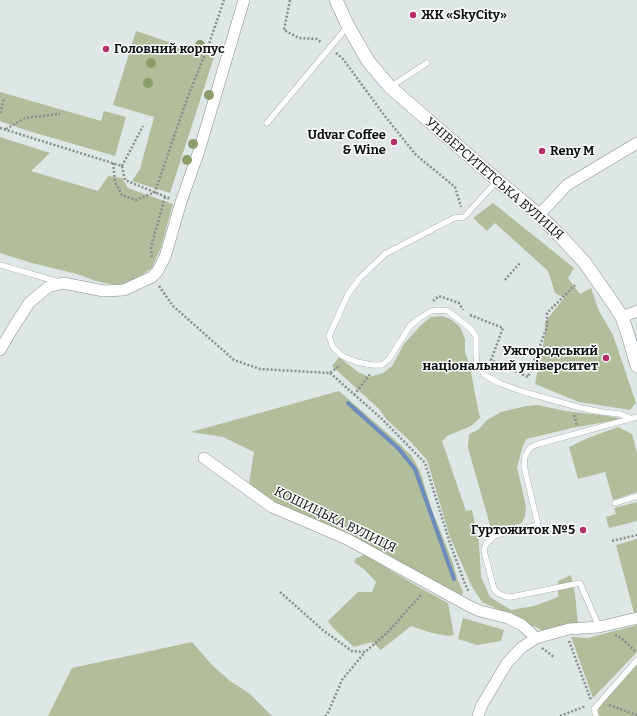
<!DOCTYPE html>
<html>
<head>
<meta charset="utf-8">
<style>
	body { margin:0 }
	canvas { display:block; background:#dee7e6 }
</style>
</head>
<body>
<canvas width="637" height="716"></canvas>
<script>
const c = document.querySelector('canvas').getContext('2d');
c.lineJoin = 'round';
function fillPath(path, color) {
  c.fillStyle = color;
  c.fill(path, 'evenodd');
}
function toPath(rows) {
  const path = new Path2D();
  for (const r of rows) {
    path.moveTo(r[0], r[1]);
    for (let i = 2; i < r.length; i += 2) path.lineTo(r[i], r[i + 1]);
  }
  return path;
}
function trace(path, color, width, dash) {
  c.strokeStyle = color;
  c.lineWidth = width;
  c.lineCap = dash ? 'butt' : 'round';
  c.setLineDash(dash || []);
  c.stroke(path);
}
function label(font, color, halo, rows, align = 'center') {
  c.font = font + ' Bitter,serif';
  c.lineWidth = 3;
  c.setLineDash([]);
  c.textBaseline = 'middle';
  c.strokeStyle = halo;
  c.fillStyle = color;
  for (const [text, x, y, turn = 0] of rows) {
    c.save();
    c.translate(x, y);
    c.rotate((+turn || 0) * Math.PI / 180);
    c.textAlign = isNaN(turn) ? turn : align;
    if (halo) c.strokeText(text, 0, 0);
    c.fillText(text, 0, 0);
    c.restore();
  }
}
fillPath(toPath([
	[136,31,214,57,170,193,132,181,140,169,154,117,113,105],
	[0,92,101,121,104,111,126,117,115,156,25,130,0,121],
	[0,137,50,153,31,171,98,191,108,176,122,178,128,188,173,204,161,247,152,268,130,283,115,285,96,281,77,274,32,263,0,253],
	[493,203,574,268,568,278,580,294,591,288,599,311,613,335,636,403,630,410,579,402,535,384,545,335,545,322,564,298,555,293,548,271,495,223,487,231,473,218],
	[443,316,452,320,460,327,465,339,465,352,470,366,475,394,480,418,471,426,447,436,442,441,466,511,472,510,479,543,481,577,490,597,511,610,534,606,558,597,558,581,571,575,575,594,578,623,543,631,534,626,531,627,530,624,482,602,471,585,450,537,427,460,409,440,387,420,378,408,332,366,339,357,358,372,369,377,383,373,392,366,404,344,421,325,431,317],
	[339,391,394,439,411,455,420,471,432,510,453,563,457,578,463,592,462,595,440,585,259,494,249,483,254,452,223,437,191,432],
	[538,405,565,411,608,416,622,419,572,428,526,439,523,446,517,467,526,507,525,516,522,523,492,532,468,448,469,434,478,430,487,420,501,412,526,406],
	[618,427,632,434,637,453,637,492,613,500,605,472,578,479,569,447,588,438],
	[637,502,637,521,609,528,606,517,616,514,614,508],
	[637,539,637,612,634,613,616,545],
	[365,555,417,586,448,603,454,635,448,636,432,633,411,626,381,650,372,642,354,647,333,628,328,621,358,592,372,592,376,582,365,570,354,562,356,558],
	[463,618,504,630,501,641,477,645,458,639],
	[637,625,637,652,593,698,571,637,588,638],
	[192,642,212,665,230,681,250,694,272,716,48,716,72,668],
	[637,664,637,716,599,716,598,712,600,705]
]), '#b1bd9b');
trace(toPath([
	[348,403,399,449,415,469,454,579]
]), '#6b8cbc', 4);
const service = toPath([
	[390,87,427,63],
	[267,123,348,26],
	[497,181,464,217,454,218,385,254,360,278,348,294,329,336,333,347,342,356,357,362,372,365,382,365,389,359,410,326,420,318,431,311,439,310,448,311,471,329,476,337,476,353,477,365,485,375,499,383,524,392,581,408,602,412,620,414,632,419],
	[0,265,59,282],
	[615,503,637,496],
	[599,627,580,583,511,597,506,597,498,593,494,589,485,555,484,550,486,544,494,536,500,534,538,525,524,466,525,457,528,451,530,448,535,445,637,417],
	[596,716,594,709,637,660]
]);
const minor = toPath([
	[539,215,567,185,637,143],
	[622,317,637,311],
	[0,350,13,328,29,303,48,287,63,283,104,291,124,290,152,277,157,272,165,257,181,202,199,151,244,0],
	[204,458,272,507,347,539,469,606,480,611,508,618,522,625,536,638],
	[478,716,482,705,507,663,521,648,536,638,569,629,599,627,637,618]
]);
const tertiary = toPath([
	[336,0,348,26,368,61,390,87,497,180,539,215,561,237,585,263,615,306,622,317,629,338,637,366]
]);
trace(service, '#858e8d', 6);
trace(minor, '#858e8d', 12);
trace(tertiary, '#858e8d', 14);
trace(toPath([
	[290,0,284,30,299,38,317,39,322,43],
	[336,53,343,59,384,115,416,155,455,187,461,207],
	[0,113,4,98],
	[0,128,122,166,125,180,171,199],
	[6,129,25,118,60,114],
	[113,163,115,182,122,195,136,200,155,192,187,99,209,44,224,0],
	[122,166,143,126],
	[152,257,151,247,165,197],
	[505,280,520,263],
	[159,286,173,306,234,360,260,369,330,373,340,365],
	[433,301,439,296,459,303,463,310],
	[470,315,503,328,491,360,528,377,547,327,547,313,575,285],
	[330,373,382,419,425,463,450,543,465,584,469,592],
	[354,395,371,373],
	[574,415,577,426],
	[612,541,637,535],
	[280,592,324,631,352,651,365,652,388,632,422,594],
	[615,635,621,638,636,652],
	[569,641,591,700],
	[542,648,554,657],
	[609,705,637,715],
	[325,716,327,715,342,680,365,652],
	[560,716,586,706]
]), '#868d8c', 2.5, [2, 2]);
trace(service, '#fff', 5.5);
trace(minor, '#fff', 11);
trace(tertiary, '#fff', 13);
c.fillStyle = '#8d9d6a';
for (const [x, y] of [
	[200,45],
	[151,63],
	[148,83],
	[209,95],
	[193,144],
	[187,160]
]) {
  c.beginPath();
  c.arc(x, y, 5, 0, 2 * Math.PI);
  c.fill();
}
for (const [x, y, r, color] of [
	[413,15,4,"#b72e6d"],
	[106,49,4,"#b72e6d"],
	[394,142,4,"#b72e6d"],
	[542,151,4,"#b72e6d"],
	[606,358,4,"#b72e6d"],
	[583,530,4,"#b72e6d"]
]) {
  const dot = new Path2D();
  dot.arc(x, y, r, 0, 2 * Math.PI);
  c.fillStyle = color;
  c.fill(dot);
  trace(dot, '#fff', 1.5);
}
label('bold 13px', '#0a0d0d', '#fff', [
	["ЖК «SkyCity»",421,15],
	["Головний корпус",114,49],
	["Udvar Coffee",386,135,"right"],
	["& Wine",386,150,"right"],
	["Reny M",550,151],
	["Ужгородський",598,351,"right"],
	["національний університет",598,366,"right"],
	["Гуртожиток №5",575,530,"right"]
], 'left');
label('13px', '#0a0d0d', '#fff', [
	["УНІВЕРСИТЕТСЬКА ВУЛИЦЯ",494,179,41],
	["КОШИЦЬКА ВУЛИЦЯ",335,520,26]
]);
</script>
</body>
</html>
